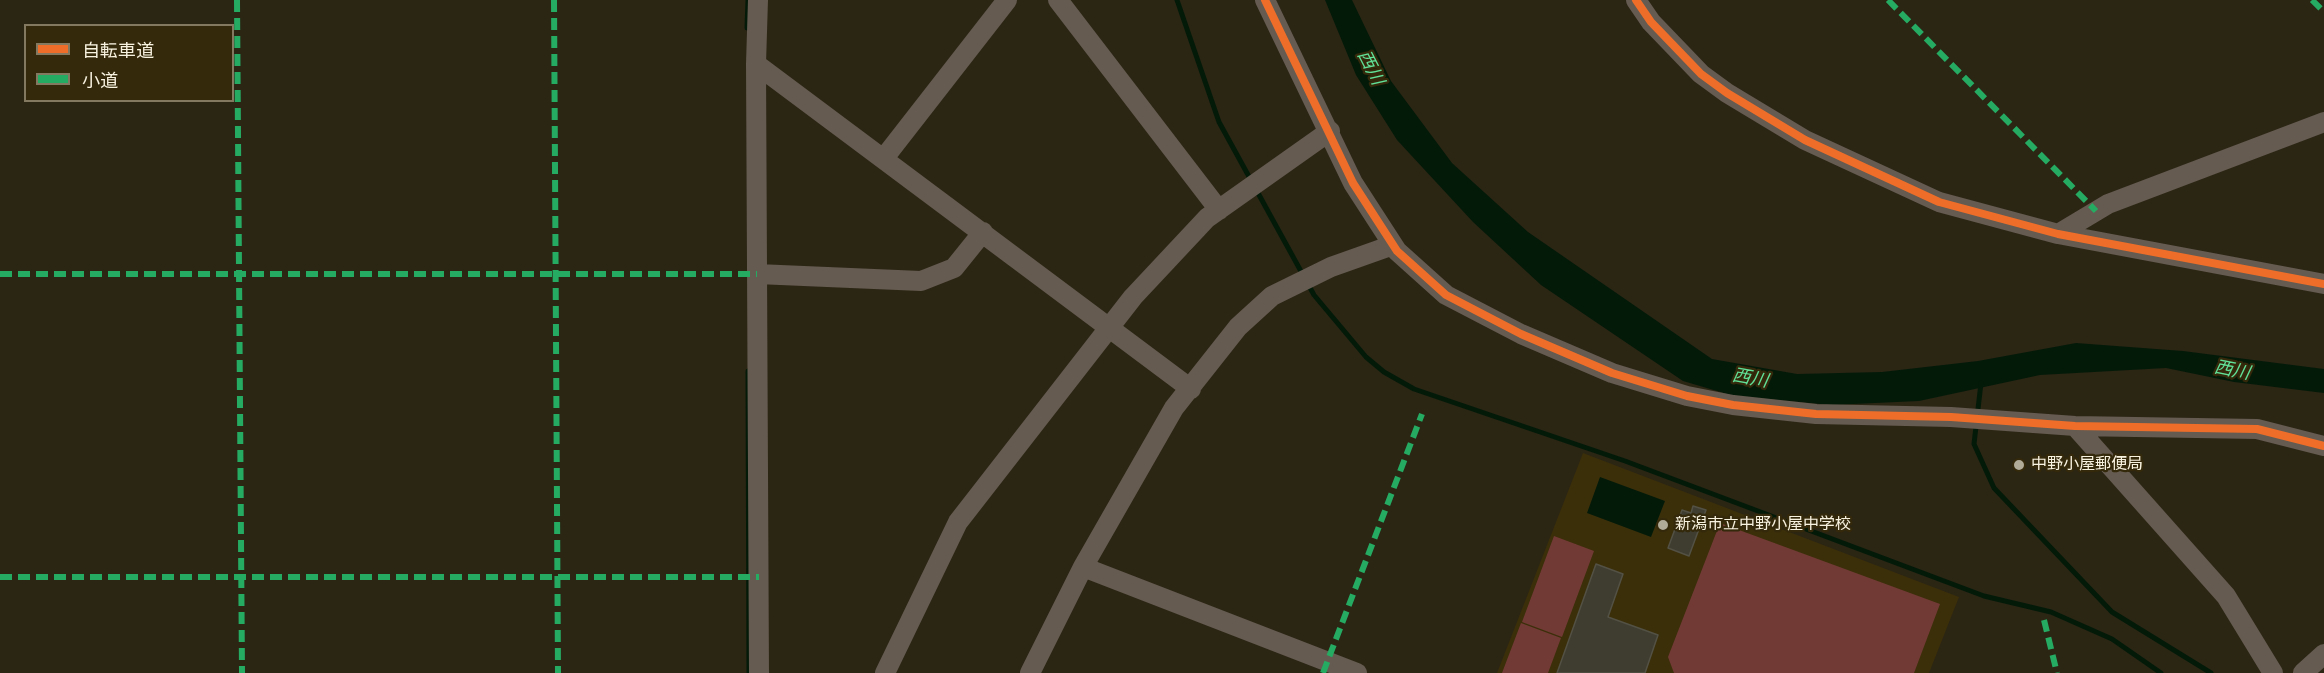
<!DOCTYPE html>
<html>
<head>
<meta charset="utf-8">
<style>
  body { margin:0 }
  #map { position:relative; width:2324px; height:673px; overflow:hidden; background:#2b2514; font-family:Signika,"Noto Sans JP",sans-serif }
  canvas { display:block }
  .legend { position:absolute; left:24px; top:24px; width:210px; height:78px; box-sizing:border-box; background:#34290b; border:2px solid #827960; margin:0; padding:8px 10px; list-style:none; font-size:18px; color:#f8f2e0 }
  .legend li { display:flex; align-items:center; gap:12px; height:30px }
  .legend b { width:30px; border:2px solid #827960 }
</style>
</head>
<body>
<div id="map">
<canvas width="2324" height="673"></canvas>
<ul class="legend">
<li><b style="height:8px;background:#ee6e29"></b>自転車道</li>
<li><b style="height:8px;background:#26ab63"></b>小道</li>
</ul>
</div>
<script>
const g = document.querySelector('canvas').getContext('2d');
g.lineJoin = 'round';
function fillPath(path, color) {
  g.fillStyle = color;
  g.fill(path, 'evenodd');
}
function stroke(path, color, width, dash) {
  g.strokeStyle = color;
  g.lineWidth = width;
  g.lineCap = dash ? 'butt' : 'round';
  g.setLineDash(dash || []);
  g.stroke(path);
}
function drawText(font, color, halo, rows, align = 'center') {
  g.font = font + ' Signika,"Noto Sans JP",sans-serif';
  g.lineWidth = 4.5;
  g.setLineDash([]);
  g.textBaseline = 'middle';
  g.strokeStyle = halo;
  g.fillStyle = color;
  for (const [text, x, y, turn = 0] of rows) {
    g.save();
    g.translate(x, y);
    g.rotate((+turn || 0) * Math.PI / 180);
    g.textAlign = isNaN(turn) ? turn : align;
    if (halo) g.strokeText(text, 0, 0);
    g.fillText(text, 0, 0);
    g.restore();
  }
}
const built = new Path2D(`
  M1583 453 1959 597 1929 673H1497Z`);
const green = new Path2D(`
  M1720 523 1940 604 1914 673H1674L1668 657Z
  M1554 536 1594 551 1562 637 1522 622Z
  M1521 623 1561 638 1548 673H1502Z`);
const water = new Path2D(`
  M1325 0H1352L1391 81 1452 163 1528 232 1712 359 1797 374 1882 372 1978 361 2076 343 2183 351 2324 369V393L2234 382 2166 368 2040 375 1919 401 1831 405 1734 396 1683 381 1541 285 1473 222 1397 140 1356 75Z
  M1600 477 1665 501 1651 537 1587 513Z`);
const stream = new Path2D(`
  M1177 0 1219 122 1314 295 1366 357 1384 372 1414 389 1625 461 1984 596 2051 612 2112 639 2161 673
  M747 28 748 0
  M748 371 749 673
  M1981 383 1974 444 1994 488 2112 612 2211 673`);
const building = new Path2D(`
  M1693 506 1706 510 1689 556 1668 548 1682 510 1691 513Z
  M1596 564 1623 574 1608 617 1658 635 1645 673H1557Z`);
const minor = new Path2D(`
  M758 0 756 64 759 673
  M1058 0 1219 210
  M1265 0 1353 183 1397 251 1446 295 1521 334 1612 373 1687 396 1733 405 1816 414 1951 417 2075 426 2257 429 2324 446
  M1636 0 1651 22 1701 74 1727 93 1805 140 1939 202 2058 234 2324 284
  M756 64 1191 389
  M884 158 1007 0
  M2058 234 2108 204 2324 122
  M757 274 921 281 954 268 983 232
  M2075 426 2226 596 2273 673
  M1083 567 1357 673
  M885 673 958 522 1133 297 1207 218 1330 131
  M1030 673 1083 567 1174 408 1238 327 1272 296 1331 267 1393 245
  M2303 673 2324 654`);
const quiet = new Path2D(`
  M237 0 242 673
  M554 0 558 673
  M1888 0 2096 211
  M2312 0 2324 12
  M0 274H757
  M0 577H759
  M2044 620 2057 673
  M1323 673 1422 414`);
const cycleway = new Path2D(`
  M1265 0 1353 183 1397 251 1446 295 1521 334 1612 373 1687 396 1733 405 1816 414 1951 417 2075 426 2257 429 2324 446
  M1636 0 1651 22 1701 74 1727 93 1805 140 1939 202 2058 234 2324 284`);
const markers = [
  [2019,465,6,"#b0aa99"],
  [1663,525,6,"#b0aa99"]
];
const poiNames = [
  ["中野小屋郵便局",2031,465],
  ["新潟市立中野小屋中学校",1675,525]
];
const waterNames = [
  ["西川",1370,68,63],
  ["西川",2232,371,11],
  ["西川",1750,379,10]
];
fillPath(built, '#3b2f0a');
fillPath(green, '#723a35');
fillPath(water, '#041a09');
stroke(stream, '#041a09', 5);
fillPath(building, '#3e3d30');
stroke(building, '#535144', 1.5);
stroke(minor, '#655b50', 20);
stroke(quiet, '#26ab63', 6, [12, 6]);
stroke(cycleway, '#ee6e29', 8);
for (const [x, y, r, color] of markers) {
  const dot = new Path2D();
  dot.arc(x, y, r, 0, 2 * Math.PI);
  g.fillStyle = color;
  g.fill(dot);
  stroke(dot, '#34290b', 2);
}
drawText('16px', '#f8f2e0', '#34290b', poiNames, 'left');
drawText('italic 18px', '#61e198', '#34290b', waterNames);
</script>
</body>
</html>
